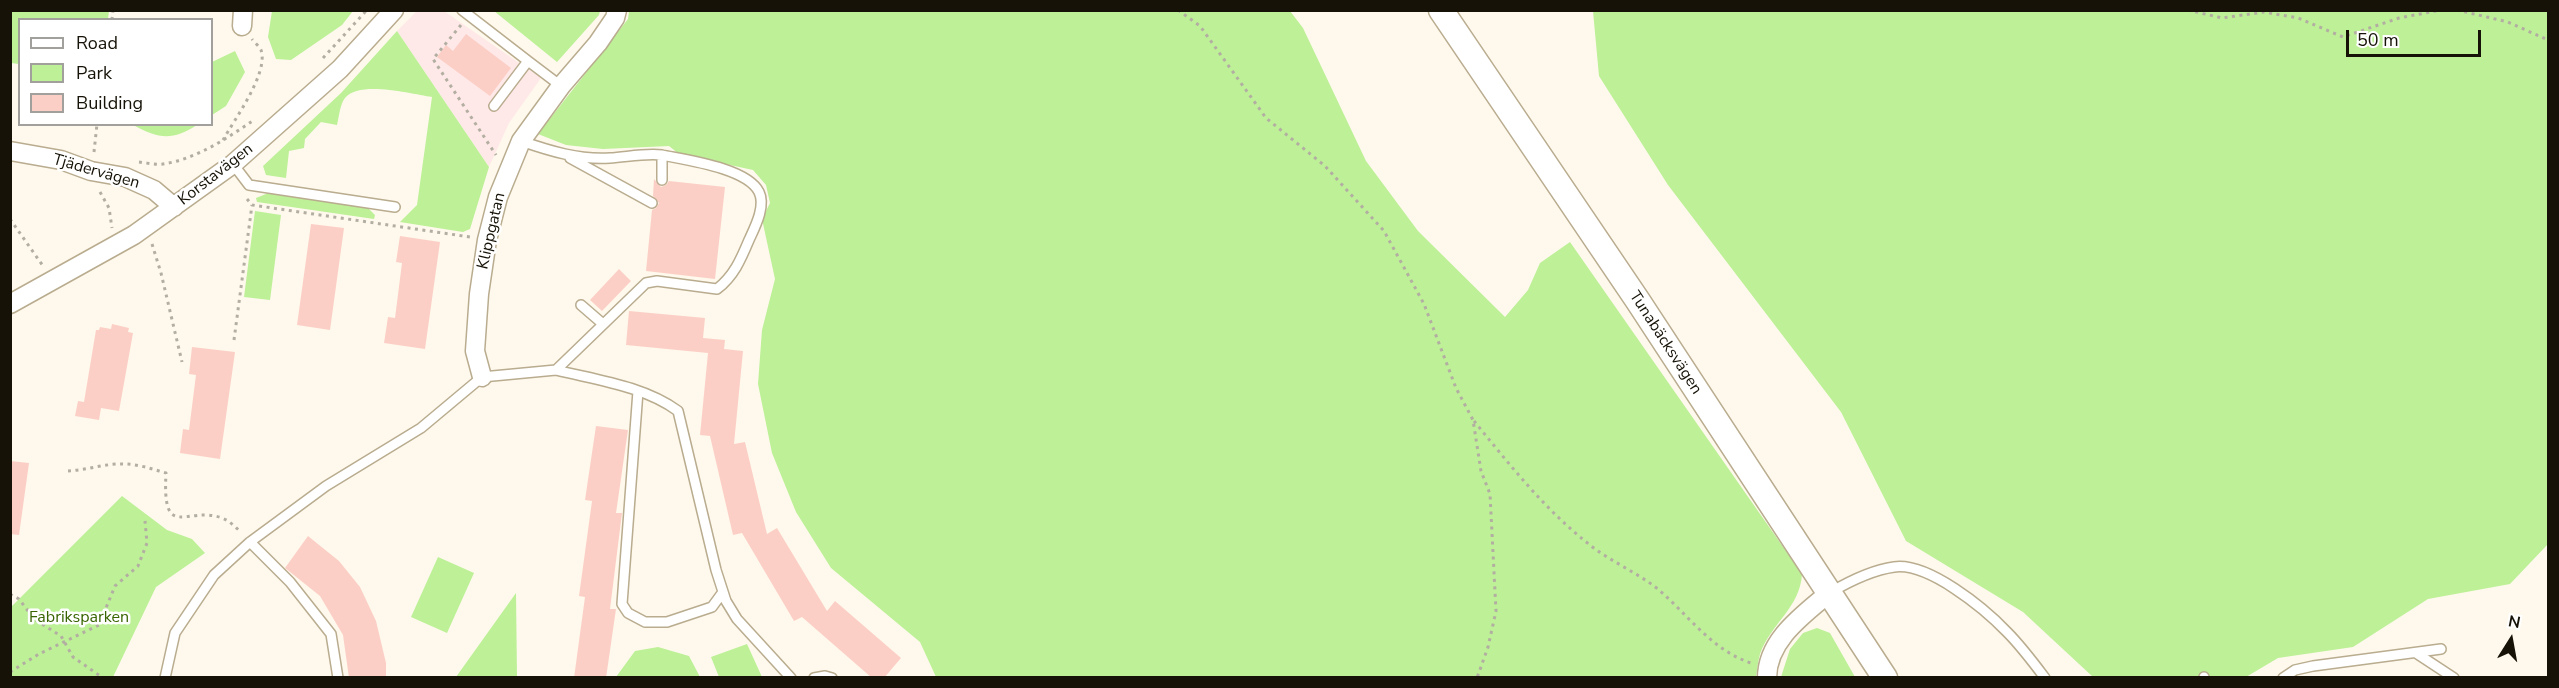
<!DOCTYPE html>
<html>
<head>
<meta charset="utf-8">
<style>
  body { margin:0 }
  #map { position:relative; width:2559px; height:688px; overflow:hidden; background:#fef9ec; font-family:"Nunito Sans",sans-serif }
  canvas { display:block }
  .frame { position:absolute; inset:0; border:12px solid #161207; pointer-events:none }
  .legend { position:absolute; left:18px; top:18px; width:195px; height:108px; box-sizing:border-box; background:#fff; border:2px solid #a2a09c; margin:0; padding:8px 10px; list-style:none; font-size:18px; color:#161207 }
  .legend li { display:flex; align-items:center; gap:12px; height:30px }
  .legend b { width:30px; border:2px solid #a2a09c }
  .north { position:absolute; left:2481px; top:610px; width:60px; height:60px; -webkit-text-stroke:4px #fff; paint-order:stroke; rotate:11deg; font-size:16px; font-weight:700; line-height:24px; text-align:center; color:#161207 }
  .north::after { content:''; display:block; margin:auto; width:21px; height:27px; background:#161207; clip-path:polygon(50% 0,100% 100%,50% 72%,0 100%) }
  .scale { position:absolute; left:2346px; top:30px; width:135px; height:27px; box-sizing:border-box; border:3px solid #161207; border-top:0; padding-left:8px; font-size:18px; line-height:21px; white-space:nowrap; color:#161207; -webkit-text-stroke:4px #fff; paint-order:stroke }
</style>
</head>
<body>
<div id="map">
<canvas width="2559" height="688"></canvas>
<div class="frame"></div>
<ul class="legend">
<li><b style="height:8px;background:#fff"></b>Road</li>
<li><b style="height:16px;background:#bdf097"></b>Park</li>
<li><b style="height:16px;background:#fccfc6"></b>Building</li>
</ul>
<div class="north">N</div>
<div class="scale">50 m</div>
</div>
<script>
const g = document.querySelector('canvas').getContext('2d');
g.lineJoin = 'round';
function fillPath(path, color) {
  g.fillStyle = color;
  g.fill(path, 'evenodd');
}
function stroke(path, color, width, dash) {
  g.strokeStyle = color;
  g.lineWidth = width;
  g.lineCap = dash ? 'butt' : 'round';
  g.setLineDash(dash || []);
  g.stroke(path);
}
function drawText(font, color, halo, rows, align = 'center') {
  g.font = font + ' "Nunito Sans",sans-serif';
  g.lineWidth = 5;
  g.setLineDash([]);
  g.textBaseline = 'middle';
  g.strokeStyle = halo;
  g.fillStyle = color;
  for (const [text, x, y, turn = 0] of rows) {
    g.save();
    g.translate(x, y);
    g.rotate((+turn || 0) * Math.PI / 180);
    g.textAlign = isNaN(turn) ? turn : align;
    if (halo) g.strokeText(text, 0, 0);
    g.fillText(text, 0, 0);
    g.restore();
  }
}
const commercial = new Path2D(`
  M417 11H444L541 78 509 123 489 167 397 31Z`);
const green = new Path2D(`
  M11 10H109V11L108 19 20 20 19 64 11 63Z
  M272 11V10L353 11 342 25 291 60 276 59 268 37Z
  M494 11H600L599 15 557 62Z
  M629 11H1290L1303 28 1366 161 1418 231 1505 317 1528 290 1540 263 1570 242 1802 574C1800 608 1771 623 1760 654 1758 661 1757 670 1756 677H936L920 642 831 568 796 512 772 453 758 384 762 330 775 279 762 219 770 203 766 185 753 170 679 154 669 146 603 149 566 145 538 134 628 19Z
  M1593 11H2548V544L2510 584 2428 599 2353 647 2278 658 2246 677H2093L2023 612 1906 541 1841 412 1668 185 1599 76Z
  M397 31 489 167 470 229 463 232 400 222 417 205 432 97C412 94 359 80 345 98 340 104 339 117 337 125L321 122 305 139 304 148 289 151 286 178 266 175 263 166 341 93Z
  M235 51 245 72 226 106 212 115V62Z
  M133 125 197 124V125C172 141 159 139 133 125Z
  M271 192 368 208 375 215 374 219 257 202 256 198Z
  M255 211 281 215 270 300 244 297Z
  M122 496 167 530 192 539 205 553 156 587 113 677H11V607Z
  M438 557 474 573 447 633 411 617Z
  M516 593 517 677H456Z
  M1817 628 1830 633 1855 677H1781L1790 649 1803 633Z
  M747 644 762 677H719L711 657Z
  M658 647 689 656 700 677H616L635 651Z`);
const building = new Path2D(`
  M466 34 511 68 490 96 437 57 446 45 453 51Z
  M654 179 661 187 666 185 669 181 725 187 715 279 646 271 652 210 656 208 659 203 653 196Z
  M311 224 344 228 330 330 297 325Z
  M400 236 440 242 425 349 384 343 388 317 395 318 402 263 396 262Z
  M619 269 631 281 602 311 590 300Z
  M629 311 705 318 703 338 725 340 724 349 743 351 734 444 745 442 767 534 777 528 827 611 835 601 901 658 884 678H872L802 617 794 621 742 533 733 535 710 436 700 435 708 353 626 345Z
  M112 324 129 328 128 332 133 333 119 411 101 408 99 420 75 416 78 401 84 402 96 330H99L100 327 111 329Z
  M192 347 235 352 220 459 180 453 183 429 189 430 196 375 189 374Z
  M596 426 628 430 616 513H622L610 609H616L606 678H574L585 597 579 596 592 501 585 500Z
  M10 461 29 463 19 535 10 534Z
  M308 536 339 561 360 587 376 621 386 663V678H349L343 635 320 596 285 568Z`);
const path = new Path2D(`
  M1178 10 1200 26 1266 118 1325 166 1384 231 1424 304 1456 388 1473 420 1481 471 1490 494 1496 611 1488 647 1477 678
  M2188 10 2222 18 2264 12 2298 18 2343 37 2399 18 2441 10
  M2457 10 2508 22 2548 40
  M112 20 113 10
  M461 25 433 59 496 155
  M323 58 367 10
  M223 140C234 120 269 73 261 50 259 46 254 42 252 39
  M94 152 97 124
  M139 162C147 163 156 165 163 164 197 159 227 138 254 120
  M100 192 109 208 112 228
  M247 199 252 205 470 237
  M10 219 43 266
  M152 244 161 273 182 362
  M234 340 252 205
  M1474 421C1510 465 1545 510 1590 545 1611 562 1637 572 1659 590 1688 615 1713 651 1751 663
  M68 471C87 470 107 463 124 464 138 464 152 469 166 473 162 543 187 505 222 518 230 521 235 527 241 532
  M10 594 19 599 34 619 61 636 73 657 103 678
  M10 672 39 654 99 625 115 586 138 566 147 543 145 521`);
const lane = new Path2D(`
  M462 10 528 61 494 106
  M528 61 561 86
  M570 158 652 203
  M233 164 249 185 395 207
  M662 180V155
  M581 305 603 324
  M556 370C596 380 644 386 678 411L716 570 726 601 737 619 791 678
  M638 391 622 604 628 613 645 622H667L712 607 723 592
  M250 542 290 582 331 634 338 678
  M1831 592C1850 581 1872 570 1894 567 1928 562 1984 608 2007 632 2021 646 2033 662 2045 678
  M2416 653 2454 678
  M165 678 175 633 214 575 250 542 326 486 421 428 482 377 556 370 646 283 657 281 717 289C734 276 741 259 749 240 755 227 766 206 759 192 747 168 686 160 662 155 645 153 627 157 610 158 579 160 550 151 521 141
  M814 678 825 676 832 678
  M2204 678V677
  M2283 678 2295 670 2313 666 2441 649`);
const street = new Path2D(`
  M242 26 243 10
  M10 151 61 160 91 171 125 177 154 190 174 207
  M10 304 134 235 233 164 340 69 394 10
  M482 377 475 351 479 294 487 240 498 197 521 141 561 86 598 43 615 18 617 10
  M1767 678C1767 640 1803 615 1829 593`);
const secondary = new Path2D(`
  M1441 10 1638 301 1885 678`);
const streetNames = [
  ["Tjädervägen",96,172,16],
  ["Korstavägen",216,175,-38],
  ["Klippgatan",492,231,-77],
  ["Tunabäcksvägen",1665,343,57]
];
const parkNames = [
  ["Fabriksparken",79,618]
];
fillPath(commercial, '#ffe9e8');
fillPath(green, '#bdf097');
fillPath(building, '#fccfc6');
stroke(lane, '#b9ac8f', 12);
stroke(street, '#b9ac8f', 21);
stroke(secondary, '#b9ac8f', 27);
stroke(path, '#b3aea2', 3, [3, 4.5]);
stroke(lane, '#fff', 9);
stroke(street, '#fff', 18);
stroke(secondary, '#fff', 24);
drawText('16px', '#161207', '#fff', streetNames);
drawText('16px', '#386401', '#fff', parkNames);
</script>
</body>
</html>
